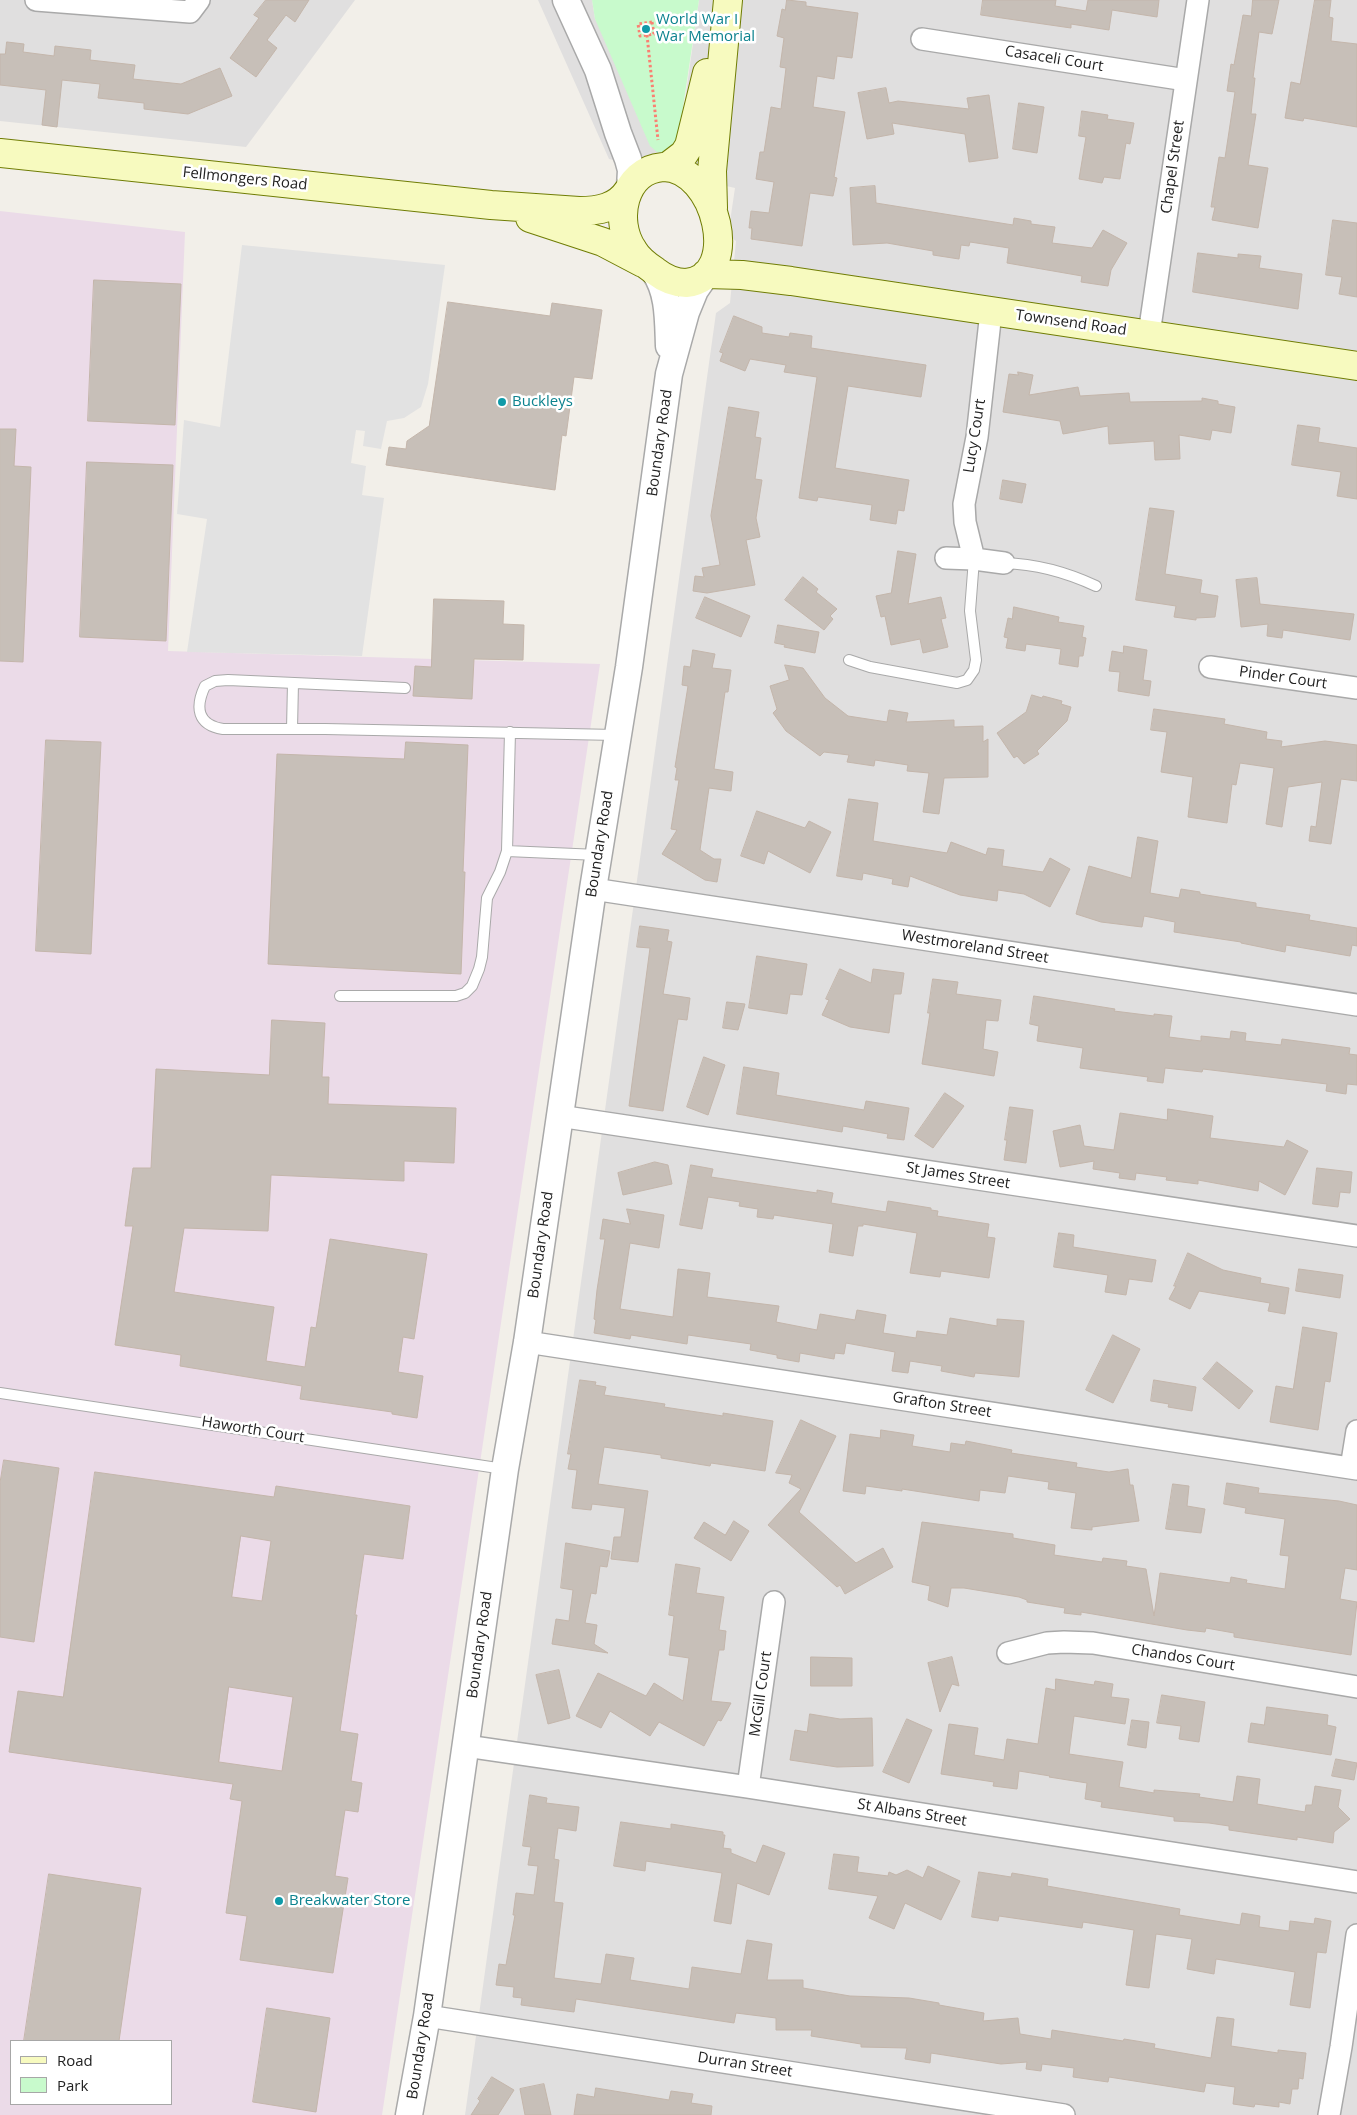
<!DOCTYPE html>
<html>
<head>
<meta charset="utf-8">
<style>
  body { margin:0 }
  #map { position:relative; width:1357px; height:2115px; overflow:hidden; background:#f2efe9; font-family:"Open Sans",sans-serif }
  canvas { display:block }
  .legend { position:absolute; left:10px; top:2040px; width:162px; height:65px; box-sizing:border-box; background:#fff; border:1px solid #a7a7a7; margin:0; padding:6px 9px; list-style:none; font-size:15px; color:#222 }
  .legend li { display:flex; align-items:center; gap:10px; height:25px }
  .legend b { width:25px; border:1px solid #a7a7a7 }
</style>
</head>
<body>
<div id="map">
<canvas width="1357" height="2115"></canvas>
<ul class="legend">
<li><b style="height:6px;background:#f7fabf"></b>Road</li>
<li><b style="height:14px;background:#c8facc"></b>Park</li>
</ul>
</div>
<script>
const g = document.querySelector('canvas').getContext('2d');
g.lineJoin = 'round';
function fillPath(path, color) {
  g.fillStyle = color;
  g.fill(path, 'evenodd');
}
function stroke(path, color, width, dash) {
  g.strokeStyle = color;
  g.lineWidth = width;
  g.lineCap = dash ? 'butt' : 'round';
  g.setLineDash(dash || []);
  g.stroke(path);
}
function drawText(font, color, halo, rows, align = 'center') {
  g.font = font + ' "Open Sans",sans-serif';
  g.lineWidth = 5;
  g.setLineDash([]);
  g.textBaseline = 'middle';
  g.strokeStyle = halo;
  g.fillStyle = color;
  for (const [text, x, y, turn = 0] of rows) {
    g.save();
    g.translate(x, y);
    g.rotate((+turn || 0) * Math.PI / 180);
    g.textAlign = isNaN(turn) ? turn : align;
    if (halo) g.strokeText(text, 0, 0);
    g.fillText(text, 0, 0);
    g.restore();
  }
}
const residential = new Path2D(`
  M0 0H355L246 147 0 121Z
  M538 0H592L595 19 673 146 679 134 683 115 699 0H1357V2115H465L716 313 730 303 736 241 728 235 735 188 609 159Z`);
const industrial = new Path2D(`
  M0 211 185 232 168 651 600 664 382 2115H0ZM11 2041H171V2104H11Z`);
const park = new Path2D(`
  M592 0H699L679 134 673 146 663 152H657L650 146 595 19Z`);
const parking = new Path2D(`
  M242 245 445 265 428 384 421 407 404 418 387 421 381 449 363 446 365 431 356 430 351 463 366 466 362 495 384 498 362 656 187 652 207 519 177 514 184 420 220 427Z`);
const building = new Path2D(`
  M266 0H309L295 22 286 15 267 40 277 48 256 77 230 58 259 18 254 15Z
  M787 0 806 2V6L858 13 852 58 837 56 834 79 817 76 813 107 845 112 834 177 837 178 833 196 810 193 802 246 751 239 752 228H749L751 211 769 213 774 182 756 179 760 152H764L771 107 781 109 786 68 780 67 784 38 777 36 782 9 785 10Z
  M983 0H1056L1055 6 1086 11 1088 0H1159L1157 17 1112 10 1109 30 1071 24V28L981 15Z
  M1253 0H1279L1272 34 1259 32 1253 78H1255L1251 114H1256L1248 165 1268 168 1258 228 1212 220 1215 207H1211L1219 157 1225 158 1235 92 1227 91 1231 64 1234 65 1243 15 1251 16Z
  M1315 0H1331L1329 17 1333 18 1331 41 1357 44V127L1304 118 1303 121 1285 118 1291 82 1300 84Z
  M7 42 24 44 23 52 54 56 55 46 91 50 90 60 135 65 133 79 181 84 220 68 232 96 188 114 144 109V103L98 98 100 84 62 80 57 127 42 125 46 90 0 85V54H5Z
  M886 88 889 103 898 101 969 109 967 98 989 95 998 158 969 162 965 134 892 123 894 134 867 139 858 93Z
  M1019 103 1044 107 1037 153 1013 149Z
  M1082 111 1108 115 1107 119 1134 123 1130 144 1126 143 1120 179 1104 177 1102 183 1079 179 1086 137 1079 136Z
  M875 186 876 203 1013 225 1014 218 1031 221V224L1055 227 1052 243 1092 248 1103 230 1127 243 1111 270 1108 286 1081 282 1082 276 1007 263 1009 248 970 242 969 246 961 245 959 259 933 255V251L887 243 853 245 850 188Z
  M1333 220 1357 223V297L1339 294 1342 277 1326 275Z
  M1198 253 1238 258V254L1261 256 1259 268 1302 274 1298 309 1193 292Z
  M94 280 181 284 175 425 88 421Z
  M448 302 550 316 552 303 602 310 592 379 574 377 566 436 562 435 555 490 386 465 389 447 406 449 407 441 429 426Z
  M734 316 762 327V333L789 337 790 333 812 336 811 348 926 365 921 397 848 386 835 468 909 480 904 511 898 510 896 524 870 520 872 505 818 497 817 501 799 498 817 377 784 372 786 365 750 359 745 371 720 361 723 353 720 352Z
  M1018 372 1033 375 1029 395 1078 387 1080 396 1129 393 1130 402 1202 401V398L1218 401V404L1235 407 1231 433 1212 430 1210 440 1179 435 1180 459 1155 460 1154 441 1109 444 1108 426 1063 434 1060 421 1003 412 1009 374 1018 375Z
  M729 407 759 412 755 437 761 438 755 479 762 480 756 518 760 537 746 540 755 585 707 593 693 591 695 576 704 577 702 568 720 565 711 516Z
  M1298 425 1320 428 1318 442 1357 448V499L1337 496 1341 472 1292 465Z
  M0 429H16L14 466 31 467 23 662 0 661Z
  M87 462 173 465 166 641 80 637Z
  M1003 480 1026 484 1022 503 1000 499Z
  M1150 508 1174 511 1165 574 1202 580 1200 593 1218 596 1215 617 1196 618V620L1174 617 1176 606 1136 600Z
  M898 551 916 554 908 604 941 597 946 618 941 619 948 647 923 653 920 639 891 645 885 616 881 617 876 596 891 593Z
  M803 577 818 589 816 592 837 609 830 616 833 619 824 630 785 600Z
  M1257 578 1260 604 1354 614 1350 640 1283 630 1282 638 1267 636 1268 624 1241 627 1236 580Z
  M705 597 750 616 741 637 696 618Z
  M434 599 504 601 503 624 524 625 523 660 474 659 472 699 413 696 415 666 431 667Z
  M1014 607 1059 617 1058 622 1084 626 1082 637 1086 638 1083 656H1079L1078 667 1059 664 1061 649 1026 644 1025 651 1006 648 1008 638 1004 637 1008 618 1012 619Z
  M778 625 819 632 815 653 784 647 785 645 775 643Z
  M1124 646 1147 650 1143 680 1151 681 1149 696 1118 691 1120 672 1109 671 1112 651 1123 653Z
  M693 650 715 654 712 668 731 670 728 692H725L714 769 733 772 731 791 709 788 700 850 714 859H721L717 882 705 880 662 854 677 830 671 829 679 780H675L677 768 675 767 688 686 682 685 684 666 690 667Z
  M785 665 803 668 825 698 848 716 887 722 889 710 908 713 906 722 954 720V727L983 726V742L988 739V777L944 778 939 814 923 812 929 773 907 771 908 765 875 760 874 766 847 762 849 755 824 752 820 756 786 731 773 713 777 709 770 686 789 680Z
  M1032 695 1042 698 1043 696 1062 701 1061 704 1071 707 1067 721 1037 751 1039 754 1024 764 1017 756 1014 758 997 733 1026 712Z
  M1154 709 1225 719 1224 724 1267 732 1266 739 1282 741 1281 747 1325 741 1357 745V781L1341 779 1331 844 1309 841 1311 826 1316 827 1322 782 1288 787 1282 827 1266 824 1274 768 1240 763 1236 785 1232 784 1227 823 1188 817 1193 777 1161 772 1167 732 1151 730Z
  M46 740 101 742 91 954 36 951Z
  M406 742 468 745 463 872H465L461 974 268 964 277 754 404 759Z
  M849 799 878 803 873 841 947 853 951 842 986 855 988 848 1004 850 1002 866 1043 872 1050 858 1070 869 1050 907 1024 894 998 890 997 901 960 895 910 876 908 887 892 884 893 879 863 873 862 880 837 876Z
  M757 811 805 828 809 821 831 832 810 873 768 851 764 864 741 856Z
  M1138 837 1158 841 1150 893 1179 898 1181 889 1200 892V894L1256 903V907L1310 915 1309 920 1357 928V946L1352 945 1350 956 1286 945 1285 952 1241 943V942L1174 932 1175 922 1144 916 1142 927 1101 922 1076 914 1089 866 1131 878Z
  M640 926 669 930 667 941 672 942 663 994 690 998 687 1020 678 1019 663 1111 629 1106 650 948 637 947Z
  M757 956 807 964 802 995 790 994 787 1014 749 1008Z
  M840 969 871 983 873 969 904 973 901 994H894L889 1033 850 1027 822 1015 829 1000 826 999Z
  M933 979 958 982 956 994 1001 1000 998 1021 986 1020 983 1049 998 1052 994 1076 922 1064 930 1013H928Z
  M1034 996 1115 1009 1114 1011 1154 1016V1014L1172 1016 1169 1037 1201 1041V1036L1230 1039 1231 1031 1246 1033 1245 1041 1281 1045 1282 1039 1350 1048 1349 1054 1357 1055V1085L1347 1084 1346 1094 1326 1091 1327 1084 1203 1069 1202 1072 1165 1068 1163 1083 1147 1081 1148 1077 1080 1068 1083 1048 1037 1041 1039 1026 1030 1024Z
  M727 1002 745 1004 738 1030 723 1028Z
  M272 1020 325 1023 322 1077H329L328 1104 456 1108 454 1163 404 1161V1181L271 1175 268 1231 184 1228 174 1292 274 1307 266 1361 305 1367 311 1327 316 1328 330 1239 427 1254 414 1339 403 1337 398 1372 423 1376 417 1418 392 1414V1412L300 1399 302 1386 180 1366 181 1355 115 1345 133 1226H125L133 1168H151L156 1069 269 1075Z
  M704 1057 725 1065 708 1115 687 1107Z
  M744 1067 779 1073 776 1095 864 1110 866 1101 909 1108 904 1140 887 1138 888 1134 843 1126 842 1132 737 1114Z
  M945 1093 964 1106 933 1148 915 1136Z
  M1010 1107 1033 1110 1026 1163 1004 1160 1007 1140H1005Z
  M1168 1109 1213 1116 1210 1138 1284 1147 1287 1140 1308 1151 1285 1195 1259 1181 1258 1191 1198 1180V1184L1166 1180 1167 1177 1136 1173 1135 1180 1119 1178 1120 1173 1093 1169 1094 1161 1060 1167 1053 1131 1080 1125 1084 1146 1114 1150 1120 1113 1167 1120Z
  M655 1162 668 1165 672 1184 623 1195 618 1173Z
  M691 1165 713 1169 711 1177 817 1193V1190L833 1193 831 1203 886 1212 888 1201 931 1208V1210L938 1211 937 1216 989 1224 987 1237 995 1238 989 1278 941 1271 940 1277 910 1273 917 1233 863 1224V1226H858L853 1256 829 1252 833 1224 774 1215 773 1219 757 1217 758 1209 739 1206 740 1202 708 1197 702 1229 680 1225Z
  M1317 1168 1352 1172 1350 1193 1340 1192 1338 1207 1313 1204Z
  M627 1209 664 1215 659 1248 630 1243 620 1309 673 1317 678 1269 710 1273 707 1297 779 1306 776 1322 817 1330 820 1314 855 1320 857 1310 886 1315 883 1333 916 1338 917 1331 947 1335 950 1318 997 1326V1319L1024 1321 1019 1377 975 1373 974 1377 941 1371 942 1366 910 1361 908 1373 892 1371 895 1352 846 1343 844 1354 835 1353 834 1359 800 1353 799 1362 777 1358V1355L750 1350 751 1344 688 1335 687 1344 631 1335 630 1339 594 1333 596 1320 594 1319 597 1290 605 1239H600L603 1219 630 1224Z
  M1059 1233 1074 1235 1073 1247 1156 1260 1152 1282 1129 1279 1126 1295 1105 1292 1108 1275 1054 1267Z
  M1188 1253 1223 1270 1261 1278 1260 1283 1289 1288 1285 1314 1268 1311 1270 1303 1199 1291 1190 1309 1169 1299 1176 1286H1174Z
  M1299 1269 1343 1275 1340 1298 1296 1291Z
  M1303 1327 1337 1333 1330 1382 1325 1381 1318 1430 1270 1422 1276 1386 1293 1389Z
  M1113 1335 1140 1349 1113 1403 1086 1390Z
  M1217 1362 1253 1391 1239 1409 1203 1379Z
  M580 1380 596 1382 595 1385 606 1387 604 1395 665 1404 664 1407 723 1416V1413L773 1421 765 1471 711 1463 710 1466 661 1458V1455L604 1447 598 1484 648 1491 638 1562 611 1559 614 1537H621L625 1508 592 1504 591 1510 572 1508 577 1470 568 1469 571 1454H568Z
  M1154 1380 1196 1387 1192 1411 1168 1407 1169 1404 1151 1401Z
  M801 1420 836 1436 799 1512 856 1563 883 1548 893 1567 845 1594 840 1585 837 1587 768 1525 801 1489 789 1483 792 1475 776 1473Z
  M881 1430 914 1435 912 1446 950 1452 951 1443 965 1445 966 1441 1012 1450 1011 1453 1077 1463 1076 1467 1109 1472 1128 1469 1130 1485H1133L1139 1521 1092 1527V1530L1071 1528 1076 1493 1048 1489 1049 1482 1008 1476 1005 1493 980 1490 979 1501 902 1489V1491L866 1486 865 1494 843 1491 850 1434 880 1438Z
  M4 1460 59 1468 34 1642 0 1637V1483Z
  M95 1472 274 1497 276 1486 410 1506 403 1559 364 1554 355 1615H357L340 1731 358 1734 351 1781 362 1783 358 1812 345 1810 335 1876 348 1878 333 1973 240 1960 247 1916 226 1913 242 1801 230 1799 233 1784 9 1752 18 1691 63 1697ZM241 1536 271 1541 262 1601 232 1597ZM229 1687 293 1697 282 1771 219 1762Z
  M1227 1483 1259 1488 1258 1493 1339 1501 1357 1505V1570L1345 1568 1340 1599 1357 1602 1351 1655 1234 1637V1633L1206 1628 1205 1632 1187 1630 1081 1612V1615L1064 1613 1065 1608 1027 1602V1600L1019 1597 964 1588H951L948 1607 928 1600 930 1586 912 1582 922 1522 1013 1534V1538L1055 1545 1054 1555 1102 1562 1103 1558 1127 1561 1126 1566 1146 1569 1154 1616 1160 1573 1230 1583 1231 1577 1247 1580 1246 1583 1285 1589 1289 1556 1280 1555 1285 1519 1245 1513 1246 1508 1224 1504Z
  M1173 1484 1189 1486 1187 1506 1205 1509 1201 1533 1166 1529Z
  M734 1521 749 1531 731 1561 694 1538 704 1522 725 1535Z
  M566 1543 610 1551 607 1567 600 1566 596 1594 591 1593 585 1623 597 1625 594 1644 608 1653 552 1644 556 1619 569 1621 573 1590 561 1588Z
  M676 1564 700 1568 696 1593 724 1597 719 1630 726 1631 724 1650H719L711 1701 731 1703 721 1721 718 1720 704 1746 659 1722 650 1736 610 1711 601 1728 576 1716 598 1673 646 1696 654 1683 683 1701 689 1658 669 1655 674 1616 669 1615Z
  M811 1657 852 1658V1686H811Z
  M952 1657 959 1686 952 1684 940 1712 928 1663Z
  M559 1670 570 1718 548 1724 536 1675Z
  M1056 1679 1094 1685 1095 1681 1113 1684 1111 1697 1129 1699 1125 1724 1074 1716 1069 1754 1123 1762 1119 1787 1154 1793V1790L1200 1794 1199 1797 1233 1802 1237 1776 1260 1779 1257 1804 1305 1812 1306 1805H1312L1315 1786 1341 1790 1338 1807 1350 1819 1334 1832 1333 1843 1297 1837V1840L1229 1830V1826L1209 1823 1174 1821V1817L1101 1807 1102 1802 1085 1799 1087 1783 1049 1777 1050 1776 1019 1771 1017 1789 993 1786 994 1782 941 1774 949 1724 978 1728 974 1755 1004 1760 1007 1739 1038 1744 1046 1688 1055 1690Z
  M1162 1695 1205 1702 1199 1742 1179 1739 1181 1726 1157 1723Z
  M1267 1707 1328 1715 1327 1725 1336 1727 1331 1755 1248 1742 1251 1723 1264 1725Z
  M810 1714 840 1719 872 1718 873 1766 837 1767 790 1760 795 1730 807 1732Z
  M907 1719 932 1730 909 1783 883 1772Z
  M1132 1720 1149 1722 1146 1748 1128 1745Z
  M1336 1759 1357 1763 1354 1780 1332 1776Z
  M530 1795 547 1798 546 1803 579 1807 576 1831 558 1828 554 1859 559 1860 554 1902 563 1903 554 1978 601 1984 606 1954 634 1958 630 1980 689 1989 692 1967 741 1974 747 1940 772 1944 767 1980H803V1988L850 1996 909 1998 939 2003V2005L984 2013 983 2021 1018 2018 1020 2034 1051 2039 1052 2030 1123 2041 1124 2039 1155 2044 1154 2048 1211 2058 1217 2017 1234 2019 1231 2046 1278 2053V2050L1306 2053 1303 2079 1299 2078 1298 2089H1292L1290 2104 1279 2102V2107L1255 2104 1254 2107 1233 2104 1235 2087 1206 2083 1204 2092 1109 2077 1108 2082 1073 2077 1074 2068 1042 2064 1041 2071 1026 2069 1027 2062 1001 2064 931 2053 930 2063 905 2059 907 2048 861 2047V2044L811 2036 812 2030H776V2018L736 2013 734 2023 576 1999 574 2012 521 2005 522 1998 513 1997 514 1987 496 1985 499 1964 506 1965 515 1915H513L516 1893 534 1895 538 1866 528 1865 531 1847 523 1846Z
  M621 1822 671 1829V1824L723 1832V1835H725L723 1848 731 1849V1853L756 1863 763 1845 785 1853 769 1895 737 1883 731 1924 714 1921 722 1873 646 1861 645 1871 614 1866Z
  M834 1854 859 1857 857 1872 888 1876 889 1872 896 1875 907 1870 923 1878 928 1866 960 1881 941 1920 905 1903 894 1929 869 1918 878 1896 829 1889Z
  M979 1872 1011 1877 1012 1873 1048 1879 1047 1886 1180 1909 1179 1915 1240 1925 1242 1913 1260 1916 1259 1927 1289 1931 1290 1921 1314 1924 1315 1918 1331 1921 1326 1953 1317 1952 1310 2008 1290 2005 1295 1972 1216 1959 1214 1974 1187 1969 1192 1939 1156 1934 1149 1988 1126 1985 1134 1930 1083 1922 1082 1928 999 1916 998 1921 972 1917Z
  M49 1874 141 1888 119 2041H24Z
  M267 2008 330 2018 316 2112 253 2102Z
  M492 2077 514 2090 498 2115H471L480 2101 478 2099Z
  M544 2084 551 2115H525L520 2089Z
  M596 2088 669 2100 671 2091 693 2094 691 2103 712 2106 711 2115H574L577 2094 594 2097Z`);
const path = new Path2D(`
  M652 22 654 34 640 36 638 24Z
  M647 35 658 140`);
const service = new Path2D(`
  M1004 563C1038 564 1066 572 1096 586
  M849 660 870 667 957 683 967 680 974 670 976 660 970 611 974 559
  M405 688 228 680 215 681 205 686C195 707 197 725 223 729H325L616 735
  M292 729 293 683
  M507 851 598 855
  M340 996H456L465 993 472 986 479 969 482 957 487 898 500 872 507 851 510 732
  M0 1393 504 1469`);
const minor = new Path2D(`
  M36 0 190 12 199 0
  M922 39 1186 80
  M1149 334 1198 0
  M946 558 974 559 1004 563
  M974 559 965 522 964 504 977 437 991 312
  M1210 667 1357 688
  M593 889 1357 1005
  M559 1116 1357 1236
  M527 1342 1357 1469
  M1351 1468 1357 1431
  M1008 1653 1047 1643 1064 1642 1093 1643 1357 1687
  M466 1746 748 1787 1357 1882
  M748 1787 774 1602
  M427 2016 1064 2115
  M1329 2115 1341 2047 1357 1935`);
const tertiary = new Path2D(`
  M566 0 598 70 618 133 628 159 631 170 630 188
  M654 271C669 292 668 320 669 346
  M409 2115 427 2016 505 1469 527 1342 593 889 629 667 669 374 686 312 695 290 704 277`);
const secondary = new Path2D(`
  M0 153 491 205 579 211C598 211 617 208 628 191
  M663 167C717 167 743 278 686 283 675 283 664 278 655 271 646 265 638 259 633 250 613 221 623 170 663 167Z
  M667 167 684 154 689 146 707 73
  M713 208 712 171 728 0
  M530 218 603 242 643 263
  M706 274 742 275 791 281 1357 366`);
const markers = [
  [646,29,5,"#0f9aa8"],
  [502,402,5,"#0f9aa8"],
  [279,1901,5,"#0f9aa8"]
];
const cultureNames = [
  ["World War I",656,20],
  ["War Memorial",656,37],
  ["Buckleys",512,402],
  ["Breakwater Store",289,1901]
];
const streetNames = [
  ["Casaceli Court",1054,59,9],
  ["Chapel Street",1173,167,-82],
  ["Fellmongers Road",245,179,6],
  ["Townsend Road",1071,323,8],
  ["Lucy Court",975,436,-81],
  ["Boundary Road",660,443,-82],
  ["Pinder Court",1283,678,8],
  ["Boundary Road",600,844,-81],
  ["Westmoreland Street",975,947,9],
  ["St James Street",958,1176,9],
  ["Boundary Road",541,1245,-82],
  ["Grafton Street",942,1405,9],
  ["Haworth Court",253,1430,9],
  ["Boundary Road",480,1645,-82],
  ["Chandos Court",1183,1658,9],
  ["McGill Court",761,1694,-82],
  ["St Albans Street",912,1813,9],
  ["Boundary Road",421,2046,-81],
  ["Durran Street",745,2065,9]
];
fillPath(residential, '#e0dfdf');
fillPath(industrial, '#ebdbe8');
fillPath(park, '#c8facc');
fillPath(parking, '#e2e2e2');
fillPath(building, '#c7bfb8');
stroke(building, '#c4b6ab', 1);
stroke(service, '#a9a9a9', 12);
stroke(minor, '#a9a9a9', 24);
stroke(tertiary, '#a9a9a9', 29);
stroke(secondary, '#707d05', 30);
stroke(path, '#fa8072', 3, [2.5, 2.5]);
stroke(service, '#fff', 10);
stroke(minor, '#fff', 21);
stroke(tertiary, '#fff', 26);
stroke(secondary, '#f7fabf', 28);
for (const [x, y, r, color] of markers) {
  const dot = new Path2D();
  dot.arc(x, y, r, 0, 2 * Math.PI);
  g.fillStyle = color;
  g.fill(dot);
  stroke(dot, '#fff', 2);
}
drawText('15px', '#0d838f', '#fff', cultureNames, 'left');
drawText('15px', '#222', '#fff', streetNames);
</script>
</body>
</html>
